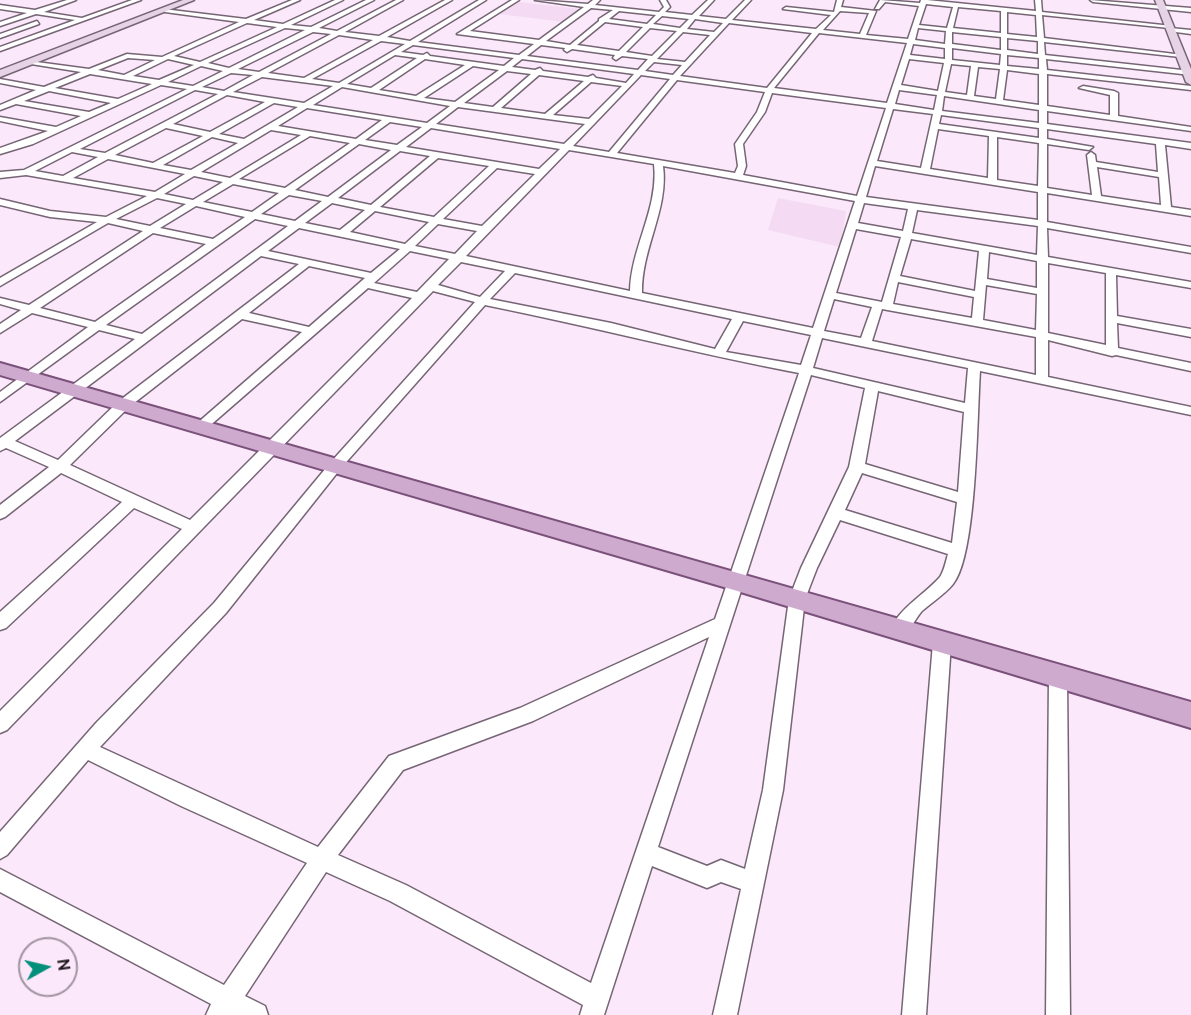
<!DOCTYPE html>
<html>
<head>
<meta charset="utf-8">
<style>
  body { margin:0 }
  #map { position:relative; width:1191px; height:1015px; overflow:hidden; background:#fbe8fa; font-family:Ubuntu,sans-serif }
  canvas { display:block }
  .north { position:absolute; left:18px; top:937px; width:60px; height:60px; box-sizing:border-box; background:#fbe8fa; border:2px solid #a194a1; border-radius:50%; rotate:82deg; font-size:16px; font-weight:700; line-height:24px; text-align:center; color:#1b151b }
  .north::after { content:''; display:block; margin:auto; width:21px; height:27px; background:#02907a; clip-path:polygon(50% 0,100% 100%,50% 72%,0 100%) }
</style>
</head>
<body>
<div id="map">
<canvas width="1191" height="1015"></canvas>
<div class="north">N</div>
</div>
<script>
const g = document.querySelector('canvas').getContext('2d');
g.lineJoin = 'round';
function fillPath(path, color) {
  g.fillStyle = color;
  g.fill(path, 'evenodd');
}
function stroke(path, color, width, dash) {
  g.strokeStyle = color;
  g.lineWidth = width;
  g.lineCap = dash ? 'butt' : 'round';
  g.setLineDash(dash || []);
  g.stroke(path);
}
const built = new Path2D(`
  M519 2 553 6 580 9 564 22 499 14Z
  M778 198 846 211 840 247 768 230Z`);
const street = new Path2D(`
  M67 0H76L44 12 82 18 132 0H141L0 51V47L75 20 36 14 0 26V22L27 13 0 9V5L35 10Z
  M292 0H300L254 20 283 24 335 0H343L291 25 311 27 366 0H374L319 28 337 31 396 0H403L345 32 379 36 445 0H452L387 37 410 41 479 0H486L418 42 519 55 534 44 457 34 512 0H519L470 31 539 40 584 7 535 0 588 4 593 0H600L595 5 659 12 664 7 660 0H666L670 7 665 12 692 15 708 0H714L699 16 726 19 745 0H751L732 20 816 29 831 15 783 9 786 7 834 12 837 0H843L841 7 876 11 866 35 908 39 919 6 885 2 879 9H875L880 0 920 3 921 0H927L1036 11 1035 0H1041L1042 12 1172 26 1169 28 1042 15 1044 38 1183 55 1180 57 1044 42 1045 55 1191 71V75L1046 59 1047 70 1191 86V90L1047 74V106L1110 115V95L1079 88 1083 86 1114 91 1118 93V116L1191 127V131L1047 111V124L1191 143V149L1165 145 1171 207 1191 210V216L1047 193V222L1191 247V253L1047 228 1048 257 1191 282V288L1116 275 1117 316 1191 329V337L1117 323 1118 348 1191 363V371L1116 355 1112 356 1048 340V377L1191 407V415L980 371C977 414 977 555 953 584 945 594 932 602 922 611 913 621 908 639 893 634L890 629C902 606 924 595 940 577 944 571 946 561 948 554L840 520 817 568 805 599 783 790 737 1015H713L741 889 721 882 707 888 652 866 604 1015H580L583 1005 390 901 326 872 245 996 265 1006 268 1015H206L211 1004 0 892V869L224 985 307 863 181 806 88 760 7 855 0 859V832L96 723 214 603 331 462 475 302 433 291 7 730 0 733V711L182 529 134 508 6 628 0 630V612L122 502 61 473 5 517 0 519V505L49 467 6 448 0 451V438L135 339 99 330 0 402V392L88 327 32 313 0 333V324L21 310 0 304V298L29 305 143 231 108 223 0 286V278L97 222 50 217 0 205V199L50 211 106 217 147 196 26 175 0 178V172L24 170 187 89 161 85 33 144 0 154V148L48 131 0 121V117L56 127 81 116 16 104 0 110V105L36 90 0 83V79L44 87 81 72 31 64 29 61 89 69 127 54 162 57 239 22 165 12 163 9 246 19ZM926 4 953 7 947 28 919 25ZM958 7 1001 11V33L953 28ZM591 8 613 10 599 19V21L570 45 546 41ZM619 11 656 15 647 24 609 19ZM840 11 869 13 860 34 823 30ZM1007 12 1036 15 1037 37 1007 34ZM662 16 689 19 680 28 653 24ZM695 19 723 23 714 32 687 29ZM605 22 643 27 619 51 577 45ZM247 23 277 27 200 62 174 56ZM729 23 812 33 767 88 680 76ZM285 28 305 30 229 68 208 63ZM650 28 677 31 652 56 626 52ZM918 28 946 31 945 44 915 40ZM313 32 331 34 259 72 238 69ZM683 32 710 35 685 62 657 59ZM952 32 1001 37V50L952 44ZM819 33 907 43 887 103 774 88ZM339 35 373 40 304 78 268 73ZM1007 38 1038 41V54L1007 50ZM381 41 405 44 339 83 312 79ZM913 44 945 48V59L910 55ZM413 45 514 58 504 66 430 56 427 53 423 55 401 52ZM541 45 565 48 564 50 567 52 572 49 615 55 613 58 616 60 622 56 648 59 638 70 527 56ZM952 48 1001 54 1000 65 952 60ZM395 55 417 58 371 88 347 84ZM1007 55 1039 58V69L1007 66ZM128 58 155 60 124 75 98 70ZM168 59 194 65 159 80 133 76ZM425 59 465 65 416 96 379 90ZM522 59 634 74 626 83 596 78 593 75 588 77 543 71 540 68 535 70 512 67ZM909 59 944 63 938 91 901 85ZM654 62 682 65 673 75 645 71ZM951 64 971 66 967 95 945 92ZM201 66 223 71 193 86 168 82ZM473 66 499 70 455 102 424 98ZM978 67 1000 69 996 99 974 96ZM1007 70 1039 74V105L1003 100ZM507 71 531 74 493 107 464 103ZM231 73 253 75 224 91 202 87ZM90 74 152 84 118 99 55 88ZM539 75 584 81 545 114 501 108ZM641 75 670 79 609 152 573 146ZM262 77 333 86 304 103 233 92ZM677 80 765 92 757 112 735 144 738 166 735 173 617 153ZM591 82 622 86 589 119 553 115ZM342 87 450 106 427 123 313 105ZM195 90 218 94 105 153 80 149ZM899 90 937 95 934 110 895 104ZM49 91 111 103 89 112 24 101ZM772 93 886 108 857 196 743 175 746 166 743 144 765 112ZM227 95 265 102 210 132 173 124ZM944 96 1039 110V123L942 111ZM274 103 298 107 244 139 219 134ZM458 107 585 124 564 144 436 124ZM307 108 382 120 356 139 278 126ZM893 109 933 114 921 168 877 161ZM941 115 1039 128V138L939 124ZM390 122 422 127 397 145 365 140ZM166 128 203 136 153 163 115 155ZM431 128 560 149 539 169 406 147ZM938 129 989 136 988 178 930 169ZM1047 129 1156 144 1158 172 1096 162 1095 155 1091 152 1087 155 1092 195 1047 188V144L1089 150 1093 147 1047 139ZM271 130 301 135 230 178 201 172ZM310 136 350 143 285 188 239 179ZM212 137 238 143 191 170 163 165ZM997 137 1039 143 1038 186 997 180ZM359 144 391 150 328 197 295 190ZM569 150 654 164C659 208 631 247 630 291L466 256ZM400 151 430 156 371 205 338 198ZM72 152 98 157 63 176 35 171ZM438 158 489 166 434 217 380 207ZM108 159 185 174 155 192 73 178ZM663 166 855 201 813 328 642 293C641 249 669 209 663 166ZM875 166 1038 192V220L866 197ZM1097 167 1159 177 1161 205 1101 196ZM497 168 535 174 482 226 443 219ZM194 176 223 182 193 200 164 194ZM233 184 279 193 252 212 203 202ZM289 195 322 201 295 221 261 214ZM157 198 186 204 150 226 116 219ZM332 203 365 210 340 230 305 223ZM864 203 908 209 903 231 858 223ZM196 206 245 217 213 239 160 228ZM917 210 1038 226 1037 255 912 233ZM375 211 429 222 405 244 350 232ZM255 219 288 226 142 334 106 325ZM438 224 477 231 455 254 415 246ZM299 228 400 249 371 273 268 251ZM856 229 901 237 882 302 836 293ZM153 233 206 244 95 322 40 308ZM911 239 979 251 975 291 900 276ZM410 251 449 259 417 292 374 283ZM989 252 1037 261V288L987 279ZM261 256 299 264 119 401 58 460 15 441ZM461 262 505 271 480 297 438 285ZM1048 263 1106 273V345L1048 333ZM309 266 365 278 309 327 249 313ZM515 273 732 319 715 349 611 323 490 299ZM898 282 974 297 972 318 893 304ZM986 285 1037 294 1036 330 983 320ZM368 288 412 298 190 520 70 465 129 407 242 319 302 332 194 426 196 429H206ZM834 299 872 307 861 338 824 331ZM485 305C590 326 694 353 799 373L715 619 520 708 389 756 318 847 100 747 226 613 341 468ZM882 309 1036 337V375L872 341ZM743 321 811 335 801 365 726 352ZM822 338 968 368 965 403 813 368ZM811 375 865 388 849 467 801 568 789 599 763 790 745 869 721 860 707 866 658 847ZM878 391 964 412 958 492 865 464ZM862 473 957 502 952 543 845 510ZM709 637 591 983 406 885 338 855 403 770 533 721Z
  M1090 0 1191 8V12L1093 2Z
  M37 21 39 24 0 38V34Z
  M1170 28 1191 30V34L1168 31Z
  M942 636 948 638 951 643 926 1015H902L933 643 936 638Z
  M1058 668 1064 670 1067 676 1070 1015H1046L1049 676 1052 670Z`);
const secondary = new Path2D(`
  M183 0H194L0 77V70Z
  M1155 0H1163L1191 69V85L1186 82Z`);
const primary = new Path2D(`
  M0 363 1191 702V728L734 590 0 375Z`);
fillPath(built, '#f4dbf3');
stroke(street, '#766675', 3);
stroke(secondary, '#766675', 3);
stroke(primary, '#7a517a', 4);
fillPath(street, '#fff');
fillPath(secondary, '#e6d4e6');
fillPath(primary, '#ceaace');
</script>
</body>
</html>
